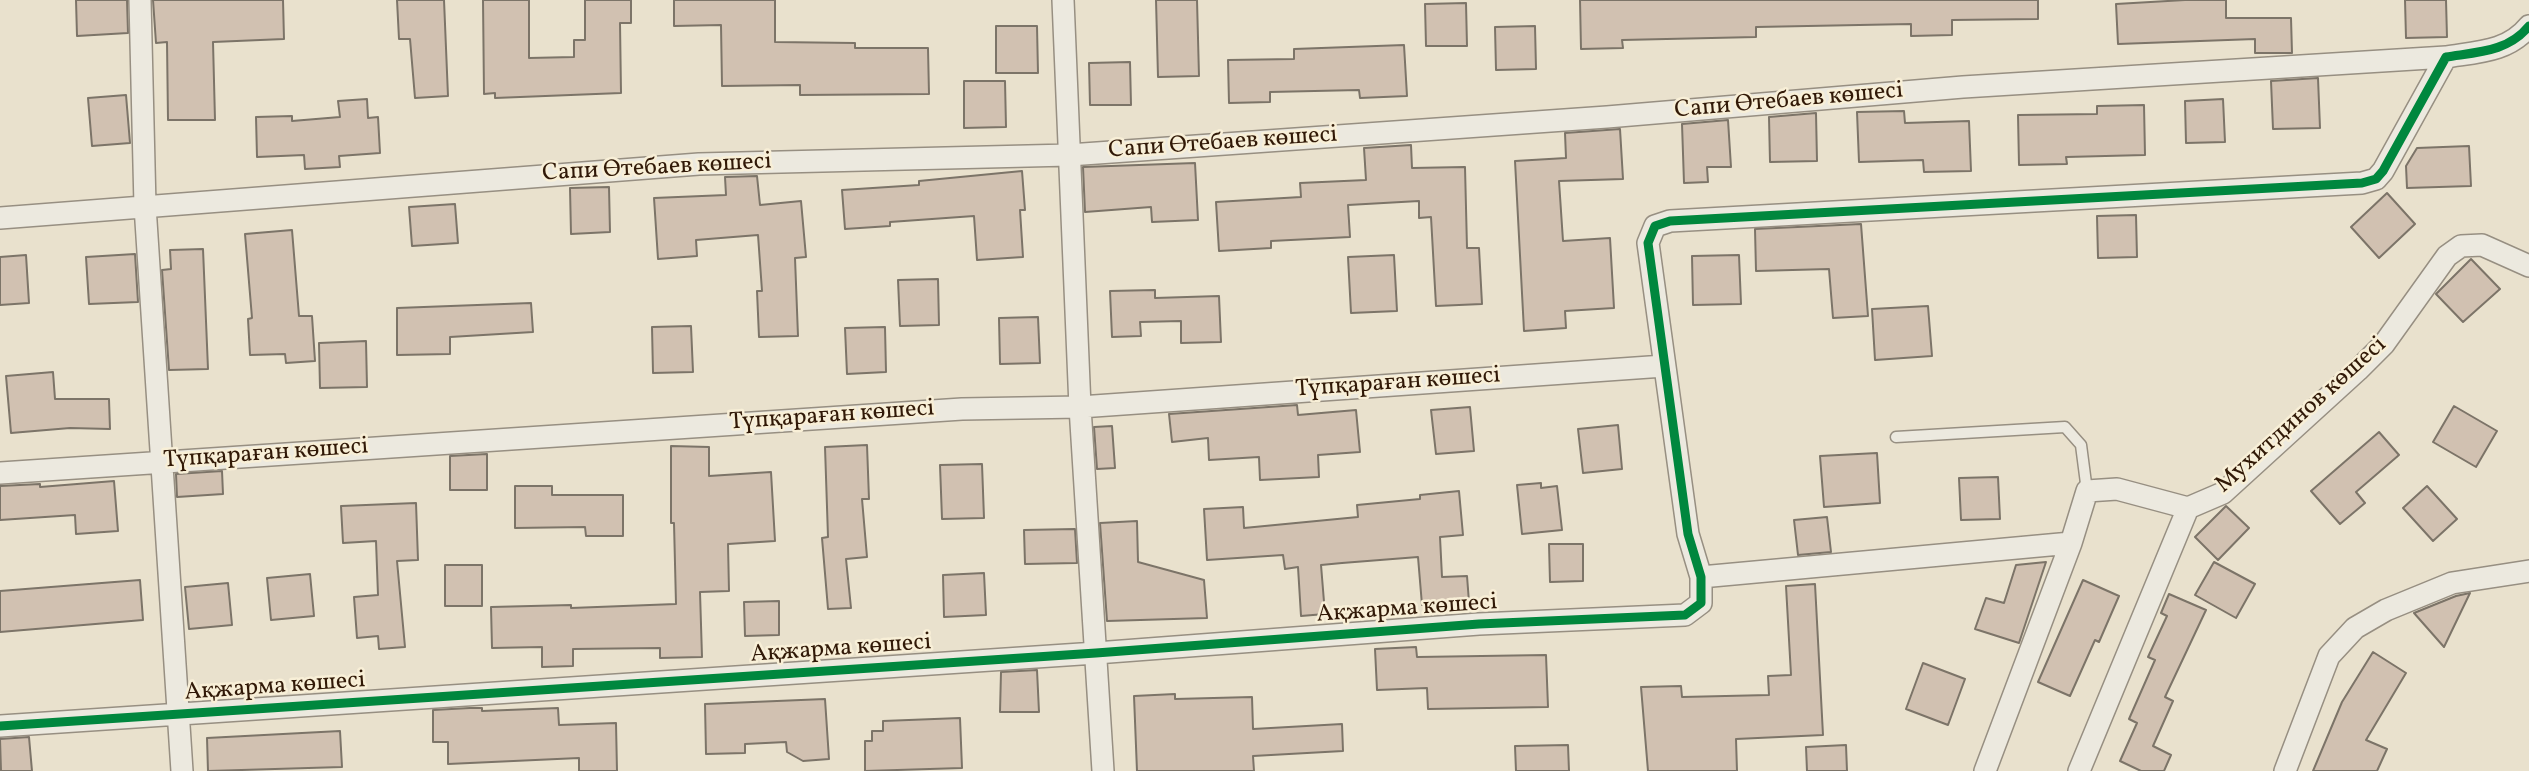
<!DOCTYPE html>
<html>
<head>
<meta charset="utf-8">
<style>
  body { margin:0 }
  canvas { display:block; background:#e9e1cd }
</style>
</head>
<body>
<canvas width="2529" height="771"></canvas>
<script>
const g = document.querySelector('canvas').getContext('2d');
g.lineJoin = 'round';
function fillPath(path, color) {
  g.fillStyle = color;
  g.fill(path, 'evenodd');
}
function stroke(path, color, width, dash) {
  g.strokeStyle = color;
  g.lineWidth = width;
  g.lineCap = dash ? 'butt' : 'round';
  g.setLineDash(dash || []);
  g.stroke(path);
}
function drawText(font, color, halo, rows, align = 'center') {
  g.font = font + ' Vollkorn,serif';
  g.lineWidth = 5;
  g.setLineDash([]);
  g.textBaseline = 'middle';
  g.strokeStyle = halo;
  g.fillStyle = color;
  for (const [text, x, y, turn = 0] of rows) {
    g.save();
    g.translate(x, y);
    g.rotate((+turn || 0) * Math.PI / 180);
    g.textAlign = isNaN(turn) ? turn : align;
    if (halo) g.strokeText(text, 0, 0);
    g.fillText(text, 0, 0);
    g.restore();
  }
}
const building = new Path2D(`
  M76 0H127L128 33 77 36Z
  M153 0H283L284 39 213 42 215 120H168L167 42 156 43Z
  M397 0H444L448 96 415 98 410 39H399Z
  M483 0H529V58L574 57V40H585V0H631V23H620L621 93 495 98V93L484 94Z
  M674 0H775V42L855 43V48H928L929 94 800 95V85L722 86 721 25 674 26Z
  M1156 0H1197L1199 76 1158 77Z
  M1580 0H2038V19L1952 20V35L1911 36V24L1756 27V37L1622 40 1623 48 1581 49Z
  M2185 0H2226V18H2291L2292 53H2255V39L2118 44 2116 4Z
  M2405 0H2446L2447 37 2406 38Z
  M1466 3 1467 46H1426L1425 4Z
  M996 26H1037L1038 73H996Z
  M1535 26 1536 69 1496 70 1495 27Z
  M1404 45 1407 96 1360 98 1359 90 1270 92V102L1229 103 1228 60 1294 59V49Z
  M1130 62 1131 105H1090L1089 63Z
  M2318 78 2320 128 2273 129 2271 81Z
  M964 81H1005L1006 127 964 128Z
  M126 95 130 143 92 146 88 98Z
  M367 99 368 118 378 117 380 153 339 156 340 167 305 169 304 155 257 157 256 117 292 116V121L340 117 338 101Z
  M2223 99 2225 142 2186 143 2185 101Z
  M2144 105 2145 155 2066 157 2067 164 2019 165 2018 115 2097 114V106Z
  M1904 111 1905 123 1969 121 1971 171 1924 172 1923 160 1859 162 1857 112Z
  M1816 113 1817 161 1770 162 1769 117Z
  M1728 120 1731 167H1707L1708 182 1684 183 1682 124Z
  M1620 129 1623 179 1559 181 1563 241 1610 238 1614 308 1565 311 1566 328 1524 331 1515 161 1566 158 1565 133Z
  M1411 145 1412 168 1465 167 1467 248H1479L1482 304 1436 306 1431 217 1419 218V201L1348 205 1350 237 1271 241V248L1219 251 1216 202 1301 197 1300 183 1366 180 1364 148Z
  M2469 146 2471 186 2407 188 2406 166 2417 148Z
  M1195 163 1198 220 1152 222 1151 207 1085 212 1083 167Z
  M1022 171 1025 210H1020L1023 257 977 260 974 216 890 222V226L845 229 842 190 919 185V181Z
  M757 176 760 205 801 201 806 257 795 258 798 336 759 337 757 291H762L758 235 696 240 697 256 658 259 654 198 726 195 725 177Z
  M609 187 610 232 571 234 570 188Z
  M2387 193 2415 224 2379 258 2351 227Z
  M455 204 458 243 412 246 409 207Z
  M2136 215 2137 257 2098 258 2097 216Z
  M1861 224 1868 316 1833 318 1829 269 1756 271 1755 229Z
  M292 230 299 316H312L315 361 286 363 285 354 250 355 248 319 252 318 245 234Z
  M203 249 208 369 169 370 162 270 171 269 170 250Z
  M135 254 138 302 89 304 86 257Z
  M26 255 29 303 0 305V257Z
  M1394 255 1397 311 1351 313 1348 257Z
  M1739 255 1741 304 1693 305 1692 256Z
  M2471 259 2500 289 2463 322 2436 294Z
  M938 279 939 325 900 326 898 280Z
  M1155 290V298L1219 296 1221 342 1181 343V321L1140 322 1141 336 1112 337 1110 291Z
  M531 303 533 332 450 337V354L397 355V308Z
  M1928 306 1932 356 1875 360 1872 309Z
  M1038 317 1040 363 1000 364 999 318Z
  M691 326 693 372 653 373 652 327Z
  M885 327 886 372 847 374 845 328Z
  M366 341 367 387 320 388 319 343Z
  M53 372 55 399H109L110 429 70 428 11 433 6 376Z
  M1297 405 1298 415 1356 410 1360 452 1318 455 1319 477 1260 480 1259 457 1209 460 1208 438 1172 442 1169 414Z
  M2454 406 2497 431 2476 467 2433 442Z
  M1470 407 1474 451 1436 454 1431 410Z
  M1618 425 1622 469 1583 473 1578 429Z
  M1112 426 1115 468 1097 469 1094 427Z
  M2379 432 2399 455 2356 492 2365 503 2340 524 2311 491Z
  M867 445 869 499H862L867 557 846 559 851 608 828 609 822 538 828 537 825 447Z
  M671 446 709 447V476L771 472 775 541 728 544 729 591 700 592 702 657 660 658V648L573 649V666L542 667V647L492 648 491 607 571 605V608L676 604 674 523H671Z
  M1877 453 1880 503 1824 507 1820 456Z
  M487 454V490H450V456Z
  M982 464 984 518 942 519 940 465Z
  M222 471 223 494 177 497 176 474Z
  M1998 477 2000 519 1961 520 1959 478Z
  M114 481 118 531 76 534 75 515 0 520V486L40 484V487Z
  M1541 483V488L1557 486 1562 530 1522 534 1517 485Z
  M515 486H552V495H623V536H586L585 527 515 528Z
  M2427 486 2457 519 2433 541 2403 508Z
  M1459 491 1463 535 1440 537 1442 577 1467 576 1469 602 1422 605 1418 557 1342 563 1321 565 1325 614 1301 616 1298 567 1285 569 1283 555 1207 560 1204 509 1243 507 1244 528 1358 517 1357 505 1420 499V495Z
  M416 503 418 560 397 561 405 647 379 649 378 636 357 638 354 597 378 595 376 541 343 543 341 506Z
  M2226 506 2249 528 2218 560 2195 537Z
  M1827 517 1831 552 1798 555 1794 520Z
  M1137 521 1138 562 1204 580 1207 618 1107 621 1100 523Z
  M1075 529 1077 563 1025 564 1024 530Z
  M1549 544H1583V581L1550 582Z
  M2046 562 2019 643 1975 629 1986 598 2004 603 2016 565Z
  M2214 562 2255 584 2236 618 2195 595Z
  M445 565H482V606H445Z
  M984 573 986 615 944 617 943 575Z
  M310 574 314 616 271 620 267 578Z
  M140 580 143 620 0 632V591Z
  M2083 580 2119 596 2099 642 2095 640 2070 696 2038 682Z
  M228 583 232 625 189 629 185 587Z
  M1815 584 1823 735 1736 739 1737 771H1648L1641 687 1681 686 1682 697 1769 695 1768 676 1791 675 1786 586Z
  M2470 593 2444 647 2414 613 2456 596Z
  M2169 594 2206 610 2165 697 2173 701 2153 746 2171 755 2164 771H2141L2120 761 2137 723 2129 719 2155 660 2148 657 2167 616 2161 613Z
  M779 601V635L745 636 744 602Z
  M1416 647 1417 657 1546 655 1548 707 1428 709 1427 688 1377 690 1375 649Z
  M2373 652 2406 673 2366 740 2387 749 2377 771H2313L2342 702Z
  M1923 663 1965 679 1948 725 1906 709Z
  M1037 670 1039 712H1000L1001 672Z
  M1175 694V699L1252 697 1253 729 1342 724 1343 751 1253 756 1254 771H1137L1134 696Z
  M825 699 829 759 803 761 787 752 786 742 745 744V753L706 754 705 704Z
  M470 708H482V711L558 708 559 725 616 723 617 771H579V758L448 764V742H433V710Z
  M960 718 962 768 865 771V741H872V731H883V721Z
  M340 731 342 767 208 771 207 738Z
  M29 737 32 771H1L0 739Z
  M1568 745 1569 771H1516L1515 746Z
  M1846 745 1847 771H1807L1806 747Z`);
const service = new Path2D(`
  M1896 437 2065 427 2081 445 2087 491`);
const minor = new Path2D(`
  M140 0 145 206 182 771
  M1063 0 1080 407 1103 771
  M0 218 699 164 1069 155 1607 117 1963 87 2446 57
  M0 473 962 409 1080 407 1664 366
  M1701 577 2071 543
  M0 726 1096 653 1479 624 1685 615 1701 603V577L1688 534 1648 243 1655 226 1670 221 2362 183 2376 179 2383 171 2446 57C2477 52 2508 52 2529 26
  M1985 771 2071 543 2087 491 2117 489 2188 508
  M2079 771 2188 508 2223 493 2358 370 2384 344 2447 256 2461 246 2482 245 2529 266
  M2285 771 2329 656 2355 628 2386 610 2452 583 2529 571`);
const cycleway = new Path2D(`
  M0 726 1096 653 1479 624 1685 615 1701 603V577L1688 534 1648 243 1655 226 1670 221 2362 183 2376 179 2383 171 2446 57C2477 52 2508 52 2529 26`);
const streetNames = [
  ["Сапи Өтебаев көшесі",1789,102,-5],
  ["Сапи Өтебаев көшесі",1223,144,-4],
  ["Сапи Өтебаев көшесі",657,169,-3],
  ["Түпқараған көшесі",1398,384,-4],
  ["Мухитдинов көшесі",2302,416,-42],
  ["Түпқараған көшесі",832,417,-4],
  ["Түпқараған көшесі",266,455,-4],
  ["Ақжарма көшесі",1407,610,-4],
  ["Ақжарма көшесі",841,650,-4],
  ["Ақжарма көшесі",275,688,-4]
];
fillPath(building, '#d1c1b1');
stroke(building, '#7c7468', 2);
stroke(service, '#978f82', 13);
stroke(minor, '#978f82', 24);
stroke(service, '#ece9df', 10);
stroke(minor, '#ece9df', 21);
stroke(cycleway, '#00873e', 9);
drawText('24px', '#311907', '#f8efd7', streetNames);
</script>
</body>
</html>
